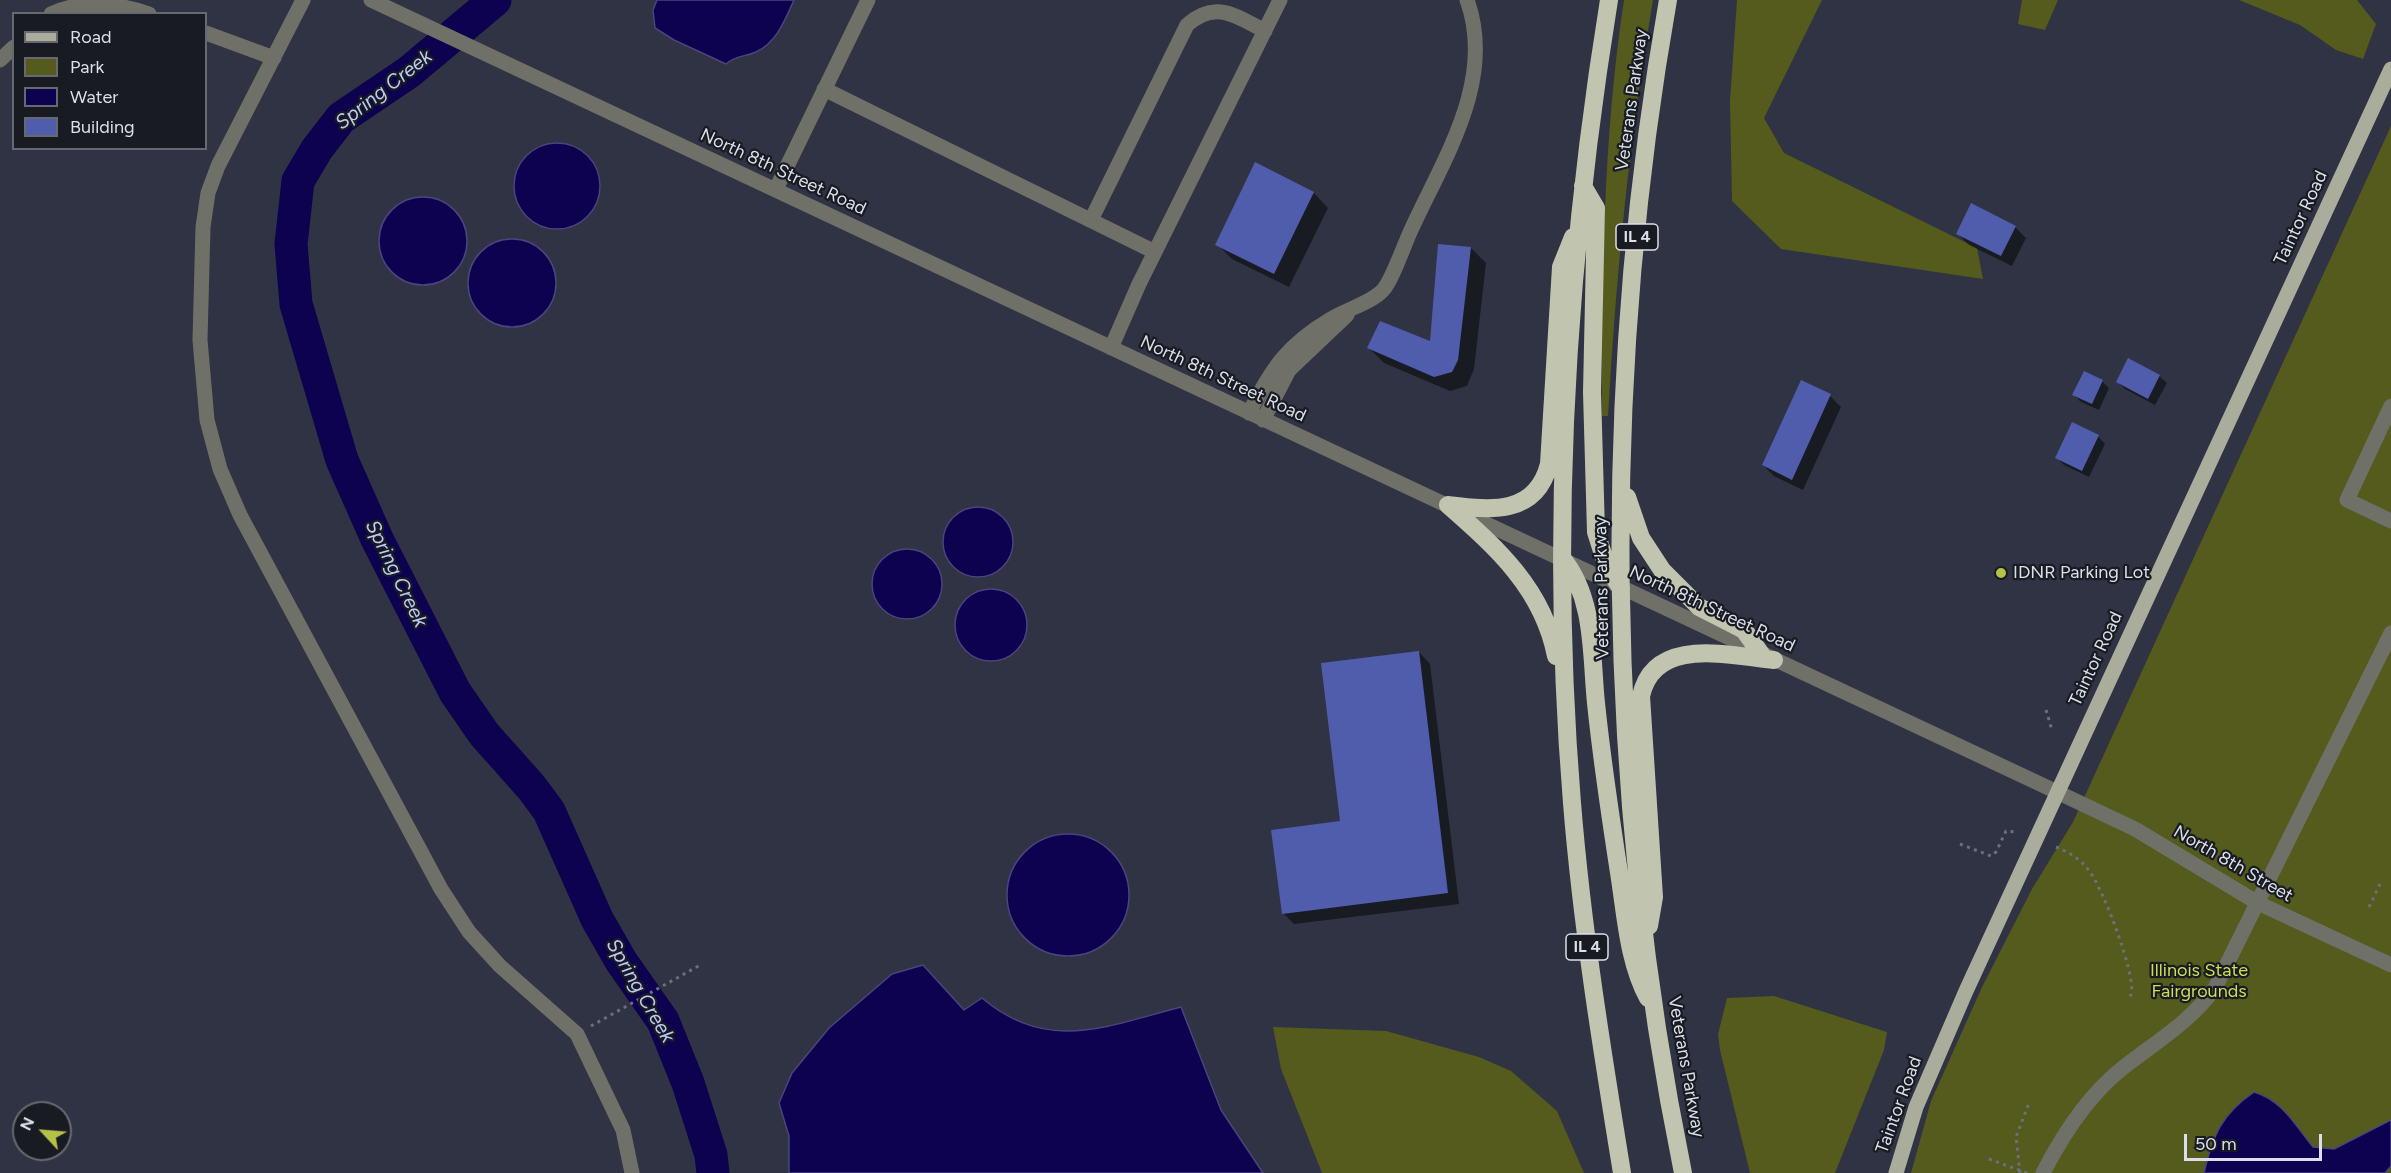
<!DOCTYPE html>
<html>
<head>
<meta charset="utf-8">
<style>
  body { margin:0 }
  #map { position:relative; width:2391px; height:1173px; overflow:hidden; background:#2f3343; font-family:Figtree,sans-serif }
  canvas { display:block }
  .legend { position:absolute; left:12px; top:12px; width:195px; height:138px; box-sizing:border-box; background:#191b22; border:2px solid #676972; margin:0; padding:8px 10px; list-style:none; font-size:18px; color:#dcdfea }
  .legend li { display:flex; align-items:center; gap:12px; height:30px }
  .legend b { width:30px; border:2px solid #676972 }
  .north { position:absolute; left:12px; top:1101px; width:60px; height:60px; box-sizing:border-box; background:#191b22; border:2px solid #676972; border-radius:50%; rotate:296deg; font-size:16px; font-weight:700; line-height:24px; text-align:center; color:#dcdfea }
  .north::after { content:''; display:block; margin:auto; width:21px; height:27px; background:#b5c249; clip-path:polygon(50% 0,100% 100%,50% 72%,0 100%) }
  .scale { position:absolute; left:2184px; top:1134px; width:138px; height:27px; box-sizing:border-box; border:3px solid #dcdfea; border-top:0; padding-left:8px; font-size:18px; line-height:21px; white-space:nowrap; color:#dcdfea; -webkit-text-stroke:4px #191b22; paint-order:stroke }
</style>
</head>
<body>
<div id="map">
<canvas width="2391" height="1173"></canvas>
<ul class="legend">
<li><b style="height:8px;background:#aaad9b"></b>Road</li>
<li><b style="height:16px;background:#545b1d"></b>Park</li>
<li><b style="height:16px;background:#0d024f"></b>Water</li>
<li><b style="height:16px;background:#505dad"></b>Building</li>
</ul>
<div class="north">N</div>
<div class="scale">50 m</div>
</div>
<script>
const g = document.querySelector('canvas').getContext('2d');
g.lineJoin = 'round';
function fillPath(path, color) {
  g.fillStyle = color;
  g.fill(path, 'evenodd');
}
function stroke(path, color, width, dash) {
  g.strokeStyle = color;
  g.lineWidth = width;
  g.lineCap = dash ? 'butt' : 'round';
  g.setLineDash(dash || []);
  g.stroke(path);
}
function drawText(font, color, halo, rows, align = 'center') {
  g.font = font + ' Figtree,sans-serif';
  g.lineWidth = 4.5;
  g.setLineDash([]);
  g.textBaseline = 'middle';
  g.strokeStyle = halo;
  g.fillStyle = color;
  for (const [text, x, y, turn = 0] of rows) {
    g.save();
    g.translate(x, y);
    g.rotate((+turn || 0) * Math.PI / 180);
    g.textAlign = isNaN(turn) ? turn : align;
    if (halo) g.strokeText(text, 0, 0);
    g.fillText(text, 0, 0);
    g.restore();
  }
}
const green = new Path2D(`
  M1624 0H1653C1629 138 1616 277 1608 416H1602C1602 277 1603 137 1624 0Z
  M1737 0H1822L1764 118 1784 153 1977 248 1983 279 1781 249 1732 201 1730 101Z
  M2022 0H2058L2045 30 2018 24Z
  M2239 0H2357L2376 24 2363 59 2336 50 2300 25Z
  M2391 126V1173H1911L1931 1101 1982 987 2032 889 2073 822Z
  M1774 996 1887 1032 1884 1050 1835 1173H1750L1720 1050 1718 1034 1727 998Z
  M1273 1027 1386 1031 1479 1057 1511 1071 1557 1111 1584 1173H1322L1281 1069Z`);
const water = new Path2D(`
  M657 0H794C785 20 777 42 756 52 745 57 736 55 726 64L674 40 655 28 653 10Z
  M514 186a43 43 0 1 1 86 0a43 43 0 1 1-86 0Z
  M379 241a44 44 0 1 1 88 0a44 44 0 1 1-88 0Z
  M468 283a44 44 0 1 1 88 0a44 44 0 1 1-88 0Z
  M943 542a35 35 0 1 1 70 0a35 35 0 1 1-70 0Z
  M872 584a35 35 0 1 1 70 0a35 35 0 1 1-70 0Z
  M955 625a36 36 0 1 1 72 0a36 36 0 1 1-72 0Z
  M1007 895a61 61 0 1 1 122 0a61 61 0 1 1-122 0Z
  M923 965 964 1010 982 998C1048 1054 1107 1026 1181 1007L1221 1110 1263 1173H789V1136L779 1103 792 1073 829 1028 892 974Z
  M2254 1092C2282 1100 2295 1125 2313 1147L2334 1149 2391 1120V1166L2385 1173H2204C2213 1135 2221 1115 2254 1092Z`);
const shadow = new Path2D(`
  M1314 193 1328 208 1289 287 1232 259 1217 244Z
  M2015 227 2026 238 2012 266 1969 245 1958 234Z
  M1471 248 1486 263 1474 369 1467 386 1450 391 1384 363 1369 348 1432 343Z
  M2159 376 2167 383 2155 405 2125 389 2118 382Z
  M2102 381 2109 388 2099 410 2081 402 2074 395Z
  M1801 382 1830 396 1841 407 1803 490 1774 476 1763 465Z
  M2098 436 2105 444 2089 477 2064 465 2057 458Z
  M1419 652 1430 664 1459 904 1294 924 1283 913 1342 822Z`);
const river = new Path2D(`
  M495 0 409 72 341 118 317 149 298 181 291 244 296 304 342 460 377 539 455 692 484 734 532 788 549 811 597 919 621 961 663 1021 688 1083 711 1155 713 1173`);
const building = new Path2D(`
  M1255 162 1314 192 1274 274 1215 245Z
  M1971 203 2016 226 2001 256 1956 234Z
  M1438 244 1471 247 1458 360 1452 372 1434 377 1367 348 1380 321 1430 341Z
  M2128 358 2160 375 2148 399 2116 382Z
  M2084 371 2103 380 2092 404 2072 395Z
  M1801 380 1831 394 1792 480 1762 465Z
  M2072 422 2099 435 2082 471 2055 458Z
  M1419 651 1448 893 1282 914 1271 830 1340 821 1321 663Z`);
const path = new Path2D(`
  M2046 710 2052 730
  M1960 844 1991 856 1996 852 2006 831 2018 832
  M2056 847C2070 853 2081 859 2090 872 2103 889 2137 977 2131 995L2127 998
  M2369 907 2380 884
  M591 1026 702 964
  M1989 1159 2027 1173
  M2020 1173 2016 1137 2029 1103`);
const minor = new Path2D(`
  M303 0 218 166 208 193 203 227 200 340 207 420 220 469 240 515 441 889 469 932 500 966 577 1034 623 1130 632 1173
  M371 0 2038 783 2135 829 2258 903 2391 965
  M51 14C79 0 119 3 149 14
  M206 33 274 58
  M0 60 14 47
  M824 89 1155 252
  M776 189 868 0
  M1091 220 1187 25C1215 0 1234 15 1265 31
  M1111 348 1139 284 1280 0
  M2391 406 2347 500 2391 521
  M1249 413C1272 368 1287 345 1331 319 1345 310 1373 302 1383 290 1392 281 1405 242 1412 228 1444 158 1496 80 1467 0
  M1263 420 1289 370 1347 315
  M2043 1173C2063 1134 2089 1094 2124 1067 2157 1041 2189 1023 2215 988L2391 633`);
const major = new Path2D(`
  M1896 1173 1916 1107 1966 991 2391 69`);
const highway = new Path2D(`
  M1609 0C1566 264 1550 536 1572 803 1582 927 1602 1050 1622 1173
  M1668 0C1600 383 1605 792 1683 1173
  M1583 186 1596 208 1592 392 1596 532 1607 567 1621 588
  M1627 497 1641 538 1662 570 1699 607 1744 630 1761 654
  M1448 505C1490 510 1536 516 1549 464L1561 267 1573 237
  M1448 505C1497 548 1543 589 1556 656
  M1563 559C1595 599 1591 655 1596 703 1602 762 1611 821 1620 879 1626 919 1629 963 1648 998
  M1649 926 1654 897 1641 696C1654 635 1730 656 1774 660`);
const markers = [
  [2001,573,6,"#b5c249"]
];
const shields = [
  [1637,237,42],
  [1587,947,42]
];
const shieldNames = [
  ["IL 4",1637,237],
  ["IL 4",1587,947]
];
const streetNames = [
  ["Veterans Parkway",1632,100,-82],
  ["North 8th Street Road",783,172,25],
  ["Taintor Road",2301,218,-65],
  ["North 8th Street Road",1223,379,25],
  ["Veterans Parkway",1602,588,-91],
  ["North 8th Street Road",1712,609,25],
  ["Taintor Road",2096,659,-65],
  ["North 8th Street",2233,864,30],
  ["Veterans Parkway",1686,1067,80],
  ["Taintor Road",1899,1105,-70]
];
const poiNames = [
  ["IDNR Parking Lot",2013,573]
];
const parkNames = [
  ["Illinois State",2199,971],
  ["Fairgrounds",2199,992]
];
const waterNames = [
  ["Spring Creek",384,90,-38],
  ["Spring Creek",396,574,64],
  ["Spring Creek",640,991,60]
];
fillPath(green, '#545b1d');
fillPath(water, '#0d024f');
stroke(water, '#4b447e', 1.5);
fillPath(shadow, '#0007');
stroke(river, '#0d024f', 33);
fillPath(building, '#505dad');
stroke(path, '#6c707e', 3, [3, 4.5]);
stroke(minor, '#6f7168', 15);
stroke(major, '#aaad9b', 15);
stroke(highway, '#c1c4af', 18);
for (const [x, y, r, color] of markers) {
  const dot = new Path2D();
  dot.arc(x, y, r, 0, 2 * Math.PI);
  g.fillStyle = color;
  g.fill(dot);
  stroke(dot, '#191b22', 2);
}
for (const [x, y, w] of shields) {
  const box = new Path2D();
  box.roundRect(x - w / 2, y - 13, w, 26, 4.5);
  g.fillStyle = '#191b22';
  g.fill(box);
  stroke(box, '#dcdfea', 1.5);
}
drawText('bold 16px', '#dcdfea', null, shieldNames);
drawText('18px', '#dcdfea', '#191b22', streetNames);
drawText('18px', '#dcdfea', '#191b22', poiNames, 'left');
drawText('18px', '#cfde59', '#191b22', parkNames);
drawText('italic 20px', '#bec9f5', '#191b22', waterNames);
</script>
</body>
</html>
